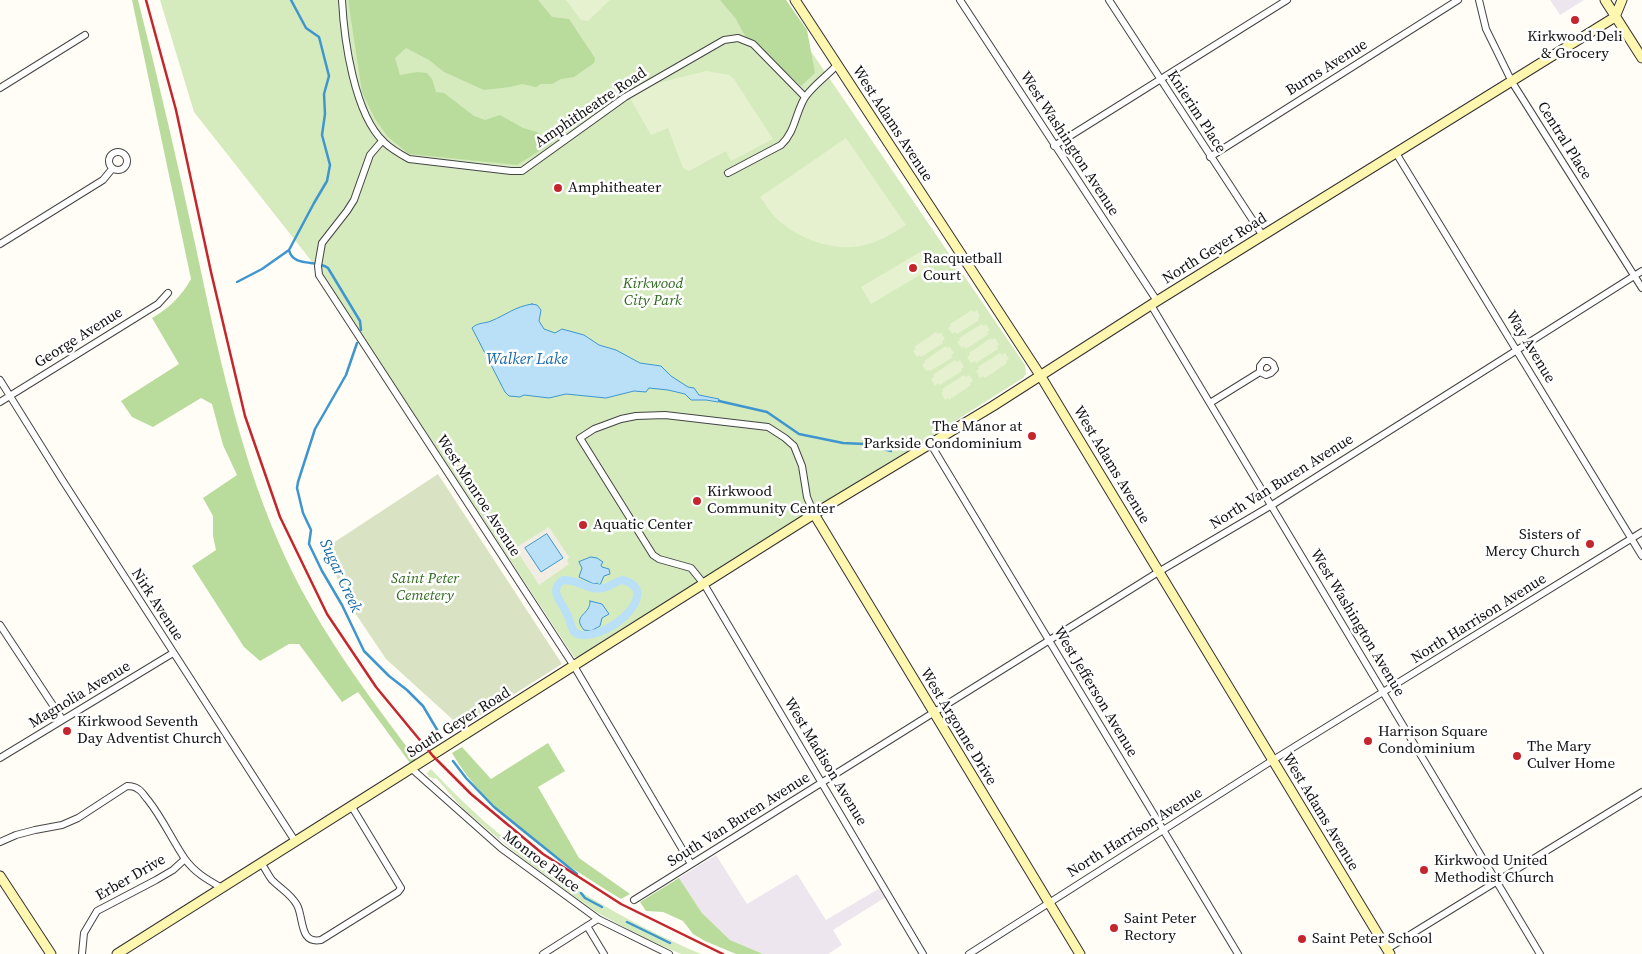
<!DOCTYPE html>
<html>
<head>
<meta charset="utf-8">
<style>
  body { margin:0 }
  canvas { display:block; background:#fffdf5 }
</style>
</head>
<body>
<canvas width="1642" height="954"></canvas>
<script>
const g = document.querySelector('canvas').getContext('2d');
g.lineJoin = 'round';
function fillPath(path, color) {
  g.fillStyle = color;
  g.fill(path, 'evenodd');
}
function stroke(path, color, width, dash) {
  g.strokeStyle = color;
  g.lineWidth = width;
  g.lineCap = dash ? 'butt' : 'round';
  g.setLineDash(dash || []);
  g.stroke(path);
}
function drawText(font, color, halo, rows, align = 'center') {
  g.font = font + ' "Source Serif 4",serif';
  g.lineWidth = 5;
  g.setLineDash([]);
  g.textBaseline = 'middle';
  g.strokeStyle = halo;
  g.fillStyle = color;
  for (const [text, x, y, turn = 0] of rows) {
    g.save();
    g.translate(x, y);
    g.rotate((+turn || 0) * Math.PI / 180);
    g.textAlign = isNaN(turn) ? turn : align;
    if (halo) g.strokeText(text, 0, 0);
    g.fillText(text, 0, 0);
    g.restore();
  }
}
const industrial = new Path2D(`
  M1550 0H1584L1560 15Z
  M716 855 747 904 797 874 826 920 880 888 886 897 833 930 842 945 828 954H763L730 940 702 913 679 878Z`);
const green = new Path2D(`
  M160 0H776L1025 365 1026 374 1023 378 582 657H574L324 277 194 112Z
  M431 769C448 787 466 805 485 822 550 877 623 921 701 954H681L646 939 596 912 518 855 462 808 437 779 429 777 427 773Z`);
const forest = new Path2D(`
  M132 0H138C159 82 178 165 196 248 217 347 238 448 278 541 312 621 364 690 416 759L410 763 358 692 342 702 299 644H289L260 661 244 647 192 566 216 550 213 536V516L203 498 237 475 223 445 212 404 201 398 153 427 132 417 121 401 179 364 152 318C169 308 181 297 191 279Z
  M348 0H538L552 17 569 19 595 58 594 63 574 77 561 79 552 84H541L536 87 522 84 510 87 484 90 444 72 429 60 406 48 395 58 400 75 417 72 427 73 432 79 436 92 444 93 474 116 485 120 500 115 523 128 537 132 552 143 517 165 409 154 388 137 375 119 362 92Z
  M720 0H786L807 30 815 73 801 86 745 36 736 19Z
  M548 743 565 771 538 787 579 858 630 894 621 899C558 860 490 818 452 753L462 747 491 779Z
  M679 878 702 913 730 940 763 954H736L705 941 693 934 683 921 663 912 646 911 640 902Z`);
const cemetery = new Path2D(`
  M438 474 562 664 459 729 451 718 386 659 349 604 324 549Z`);
const pitch = new Path2D(`
  M566 0H610L588 21 581 20Z
  M706 71 729 75 734 79 773 139 731 161 726 151 689 171 683 168 668 128 651 135 630 98 654 84Z
  M846 138 906 225C896 231 884 239 872 243 841 254 804 242 779 221 772 215 766 205 760 197Z
  M920 252 930 269 871 304 861 287Z
  M972 310 974 312 977 310 980 316 978 318 979 320 957 334 955 332 952 334 948 328 951 326 950 324Z
  M982 324 983 326 986 324 990 330 987 332 989 334 966 349 965 347 962 348 957 342 960 340 959 338Z
  M936 332 938 334 941 333 945 339 942 341 943 343 921 357 920 355 917 357 913 351 916 349 914 347Z
  M991 338 992 340 995 338 999 345 997 346 998 349 976 363 974 361 971 363 967 357 970 355 969 353Z
  M946 346 947 348 950 347 954 353 951 355 953 357 930 371 929 370 926 371 922 365 925 363 924 361Z
  M1000 353 1002 355 1005 353 1009 359 1006 361 1007 363 985 378 983 376 980 378 976 371 979 369 978 367Z
  M955 360 957 362 960 360 964 367 961 369 962 371 940 385 938 383 935 386 931 379 934 377 933 375Z
  M964 375 966 377 969 375 973 381 970 383 971 385 949 400 948 398 945 400 941 393 943 392 942 389Z`);
const plaza = new Path2D(`
  M549 527 569 557 567 561 569 564 539 585 515 548Z`);
const water = new Path2D(`
  M532 304 537 305 541 310 539 321 544 329 555 333 562 329 584 335 599 345 616 350 640 363 661 366 671 376 688 387 694 388 699 395 719 399V401L718 402 706 400H691L685 394 668 390 649 388 646 392 634 391 606 398 566 394 549 398 524 395 520 397 509 396 505 392 472 328C478 322 484 324 491 321 506 315 514 307 532 304Z
  M547 534 563 558 541 572 525 548Z
  M591 557 597 558 603 562 601 565 602 567 609 569 610 574 604 576 600 585 597 583 594 584 579 577 582 568 579 562Z
  M590 601 602 604 609 614 602 618 600 626 591 631 584 630C571 615 591 615 590 601Z`);
const stream = new Path2D(`
  M289 250C293 268 317 259 328 268L360 321 361 330
  M237 282 262 269 289 250 314 203 327 181 330 165 322 135 325 114 324 94 329 76 319 37 306 28 291 0
  M357 343 346 375 315 429 298 482 297 488 303 513 311 530 309 544 322 571 342 605 364 651 389 676 407 690 423 706 442 738
  M719 401 767 412 799 434 843 443 865 444 891 451
  M453 761 466 778 494 807 577 874
  M581 893 585 898 602 907
  M627 922 670 943`);
const canal = new Path2D(`
  M563 580C577 579 589 591 603 588 609 587 615 582 622 580 668 591 598 649 574 632 570 625 570 619 566 612 561 601 548 590 563 580Z`);
const street = new Path2D(`
  M342 0C344 39 354 114 384 142 391 149 400 154 409 159L511 171H522L625 97 724 40 738 38 753 44 805 97
  M960 0 1157 301
  M1109 0 1263 236
  M1479 0 1486 29 1512 82 1642 288
  M0 88 85 35
  M382 141 370 155 354 200 347 211 322 243 318 266 319 275 574 666 691 864
  M1054 146 1287 0
  M109 161a9 9 0 1 1 18 0a9 9 0 1 1-18 0Z
  M1396 153 1642 556
  M1210 157 1458 0
  M728 173 781 145C795 132 795 115 804 99 810 88 828 75 837 65
  M0 244 103 180 112 169
  M1151 305 1540 954
  M0 380 63 481 295 841
  M0 402 158 304 168 293
  M1210 403 1260 372 1266 375 1271 373 1275 369 1273 364 1269 361H1264L1260 366V372
  M930 443 1238 954
  M814 514 807 497 802 466 794 446 785 438 768 427 665 415 636 416 621 419 594 429 580 438 653 555 659 559 691 568 704 584 923 954
  M0 625 62 719
  M0 758 173 653
  M412 769 501 848 598 919 669 954
  M0 842 16 835 35 830 62 825 78 818 127 786C131 786 134 786 138 789 142 791 145 797 148 800 163 819 172 840 185 859 195 873 208 880 222 888
  M261 863C265 868 268 875 272 880 281 889 291 894 297 905 304 918 299 944 321 940L398 892 401 888 352 807
  M634 900 1160 571 1272 505 1642 271
  M587 926 604 954
  M1387 949 1642 792
  M82 954 84 933 97 911 156 880 173 870 185 859
  M543 954 598 919
  M969 954 1273 760 1642 532`);
const secondary = new Path2D(`
  M795 0 1040 375 1390 954
  M1605 0 1642 58
  M814 514 1080 954
  M0 876 51 954
  M117 954 814 514 993 406 1157 301 1615 17 1622 0`);
const rail = new Path2D(`
  M146 0 176 110 211 272 245 416 280 517 327 614 376 687 433 756 471 794 543 854 621 904 723 954`);
const markers = [
  [1575,20,5,"#c4262e"],
  [558,188,5,"#c4262e"],
  [913,268,5,"#c4262e"],
  [1032,436,5,"#c4262e"],
  [697,501,5,"#c4262e"],
  [583,525,5,"#c4262e"],
  [1590,544,5,"#c4262e"],
  [67,731,5,"#c4262e"],
  [1368,741,5,"#c4262e"],
  [1517,756,5,"#c4262e"],
  [1424,870,5,"#c4262e"],
  [1114,928,5,"#c4262e"],
  [1302,939,5,"#c4262e"]
];
const poiNames = [
  ["Kirkwood Deli",1575,37,"center"],
  ["& Grocery",1575,54,"center"],
  ["Amphitheater",568,188],
  ["Racquetball",923,259],
  ["Court",923,276],
  ["The Manor at",1022,427,"right"],
  ["Parkside Condominium",1022,444,"right"],
  ["Kirkwood",707,492],
  ["Community Center",707,509],
  ["Aquatic Center",593,525],
  ["Sisters of",1580,535,"right"],
  ["Mercy Church",1580,552,"right"],
  ["Kirkwood Seventh",77,722],
  ["Day Adventist Church",77,739],
  ["Harrison Square",1378,732],
  ["Condominium",1378,749],
  ["The Mary",1527,747],
  ["Culver Home",1527,764],
  ["Kirkwood United",1434,861],
  ["Methodist Church",1434,878],
  ["Saint Peter",1124,919],
  ["Rectory",1124,936],
  ["Saint Peter School",1312,939]
];
const streetNames = [
  ["Burns Avenue",1327,68,-32],
  ["Amphitheatre Road",591,108,-34],
  ["Knierim Place",1196,112,57],
  ["West Adams Avenue",892,124,57],
  ["Central Place",1564,141,58],
  ["West Washington Avenue",1069,144,57],
  ["North Geyer Road",1215,249,-32],
  ["George Avenue",79,338,-32],
  ["Way Avenue",1530,347,59],
  ["West Adams Avenue",1111,465,59],
  ["North Van Buren Avenue",1282,482,-32],
  ["West Monroe Avenue",478,496,57],
  ["Nirk Avenue",157,605,57],
  ["North Harrison Avenue",1479,619,-32],
  ["West Washington Avenue",1357,623,59],
  ["West Jefferson Avenue",1095,692,59],
  ["Magnolia Avenue",80,695,-31],
  ["South Geyer Road",459,723,-32],
  ["West Argonne Drive",958,727,59],
  ["West Madison Avenue",825,762,59],
  ["West Adams Avenue",1320,812,59],
  ["South Van Buren Avenue",739,820,-32],
  ["North Harrison Avenue",1135,833,-32],
  ["Monroe Place",541,862,37],
  ["Erber Drive",131,878,-30]
];
const parkNames = [
  ["Kirkwood",653,284],
  ["City Park",653,301],
  ["Saint Peter",425,579],
  ["Cemetery",425,596]
];
const waterNames = [
  ["Walker Lake",527,360],
  ["Sugar Creek",340,576,65]
];
fillPath(industrial, '#eee6ef');
fillPath(green, '#d5ebbd');
fillPath(forest, '#b9dc9c');
fillPath(cemetery, '#d9e3c4');
fillPath(pitch, '#e6f2cf');
fillPath(plaza, '#f1ede2');
fillPath(water, '#b9e0f7');
stroke(water, '#3f96cf', 1);
stroke(stream, '#3f96cf', 2.5);
stroke(canal, '#b9e0f7', 8);
stroke(street, '#444', 8);
stroke(secondary, '#333', 11);
stroke(street, '#fff', 6);
stroke(secondary, '#fff6b0', 9);
stroke(rail, '#c4262e', 2.5);
for (const [x, y, r, color] of markers) {
  const dot = new Path2D();
  dot.arc(x, y, r, 0, 2 * Math.PI);
  g.fillStyle = color;
  g.fill(dot);
  stroke(dot, '#fff', 2);
}
drawText('15px', '#111', '#fff', poiNames, 'left');
drawText('15px', '#111', '#fff', streetNames);
drawText('italic 15px', '#2f6b1f', '#fff', parkNames);
drawText('italic 16px', '#1768a6', '#fff', waterNames);
</script>
</body>
</html>
